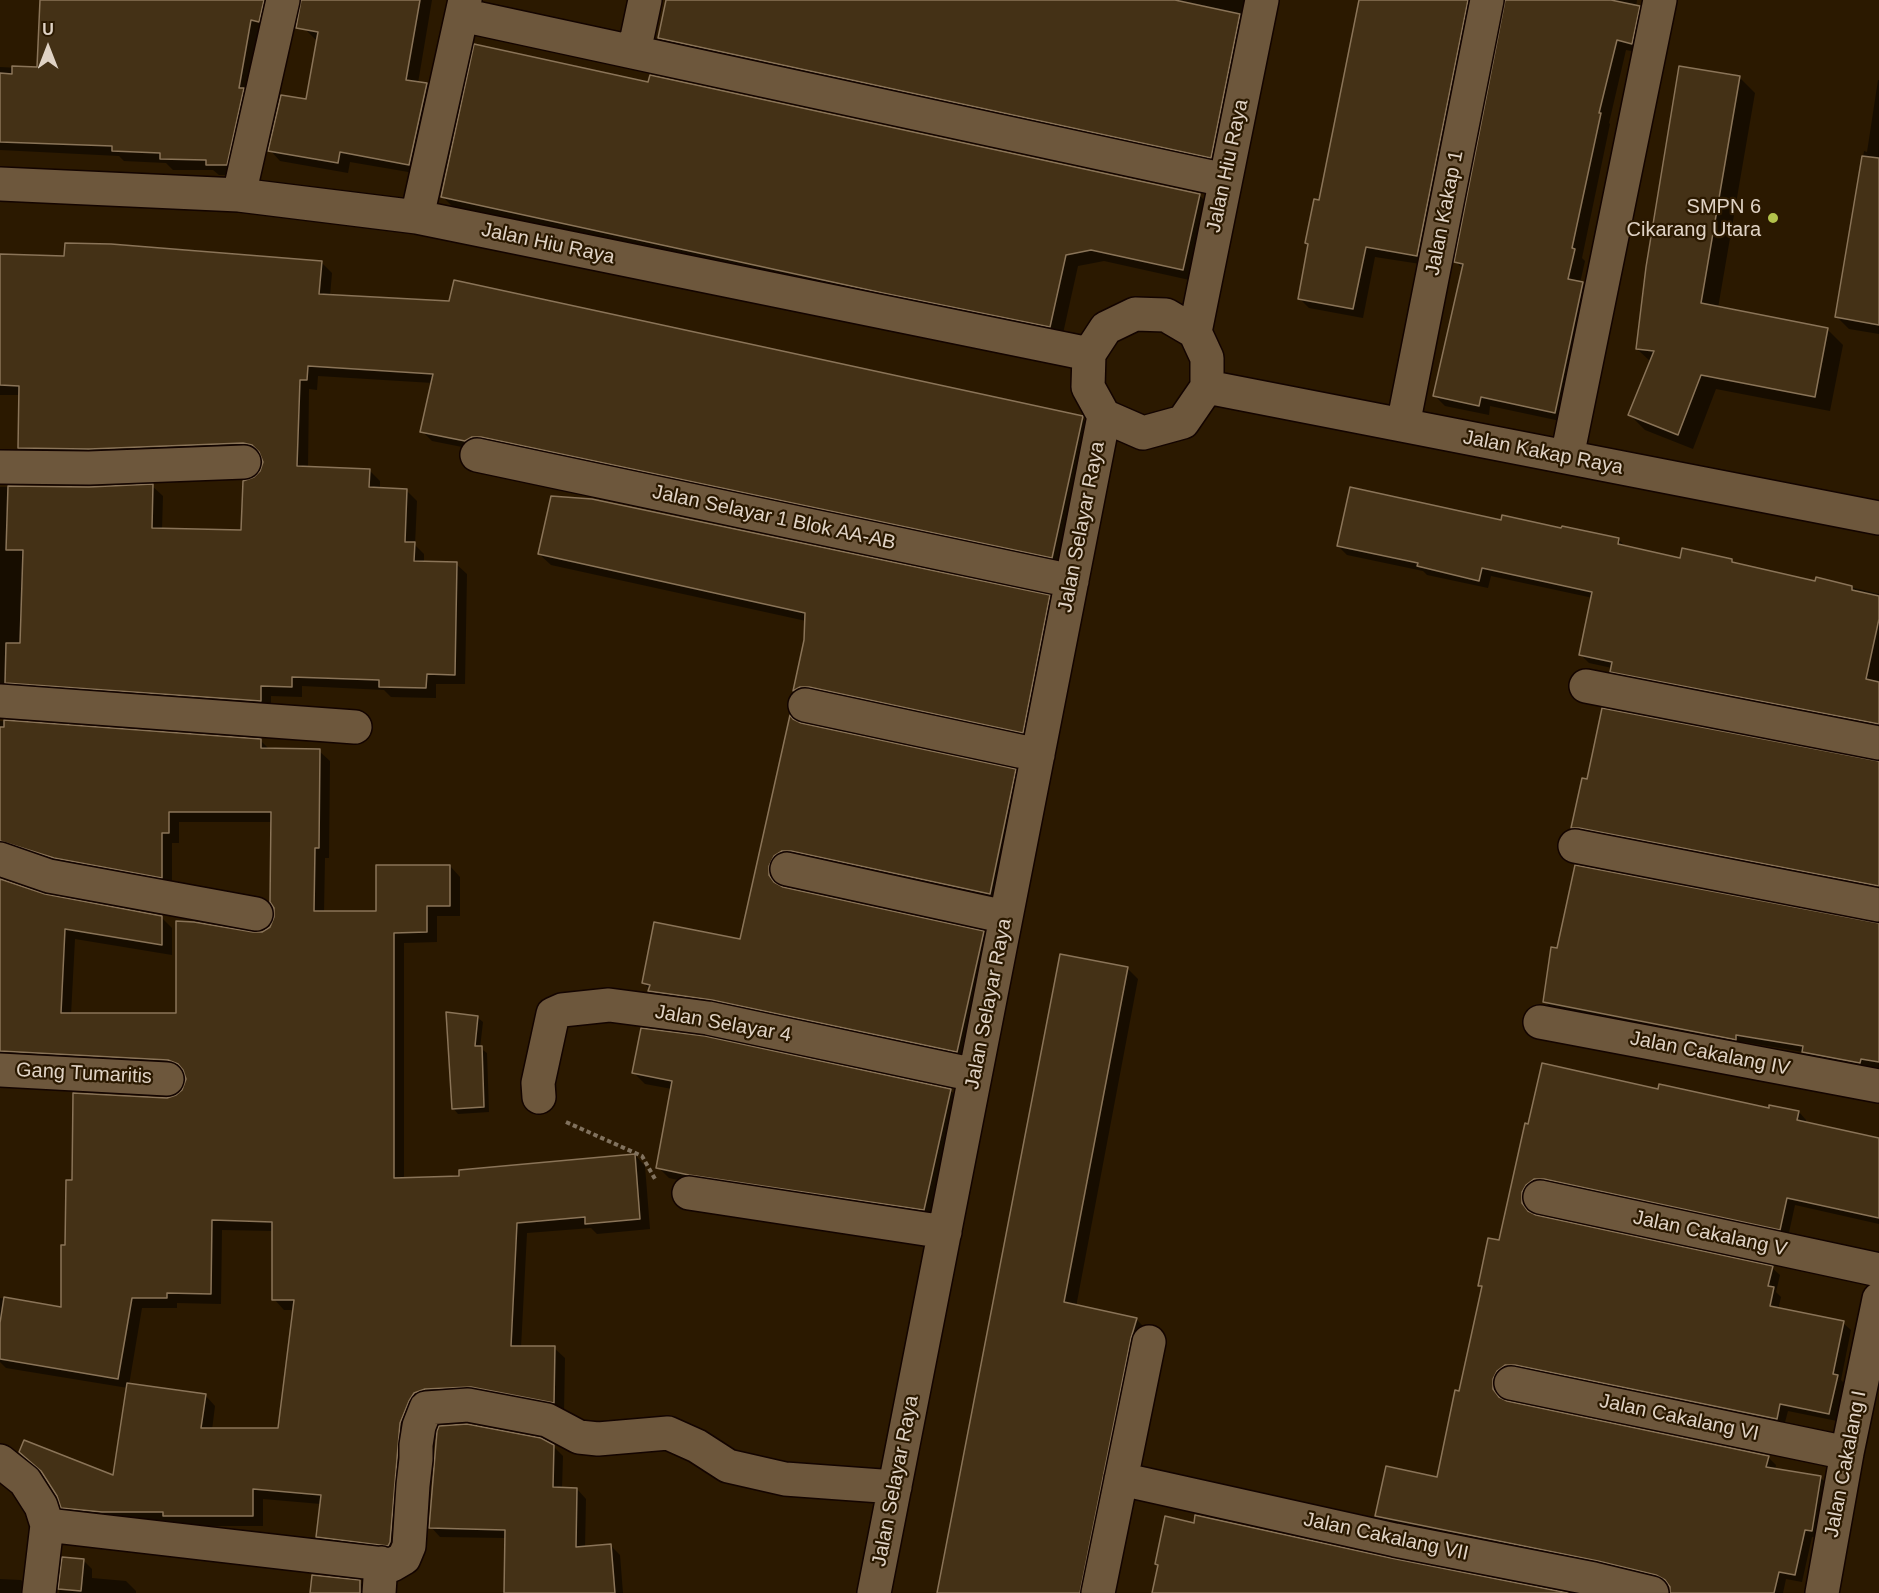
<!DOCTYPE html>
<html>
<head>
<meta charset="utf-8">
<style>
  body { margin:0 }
  #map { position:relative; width:1879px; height:1593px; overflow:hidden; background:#2b1900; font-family:Arial,sans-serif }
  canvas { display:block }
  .north { position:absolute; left:18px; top:18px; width:60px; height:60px; -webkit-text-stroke:4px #2b1900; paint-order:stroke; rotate:0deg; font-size:16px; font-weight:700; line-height:24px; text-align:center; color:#e0d3c5 }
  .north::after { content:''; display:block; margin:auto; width:21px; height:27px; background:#e0d3c5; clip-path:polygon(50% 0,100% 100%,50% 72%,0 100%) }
</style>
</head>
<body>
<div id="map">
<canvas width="1879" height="1593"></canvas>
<div class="north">U</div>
</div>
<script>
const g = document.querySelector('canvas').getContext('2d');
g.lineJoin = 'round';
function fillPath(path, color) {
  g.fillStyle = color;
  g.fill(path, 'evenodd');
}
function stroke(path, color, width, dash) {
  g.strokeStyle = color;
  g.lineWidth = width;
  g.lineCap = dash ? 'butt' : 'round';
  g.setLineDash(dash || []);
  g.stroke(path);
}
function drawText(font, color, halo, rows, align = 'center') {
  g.font = font + ' Arial,sans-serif';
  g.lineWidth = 4.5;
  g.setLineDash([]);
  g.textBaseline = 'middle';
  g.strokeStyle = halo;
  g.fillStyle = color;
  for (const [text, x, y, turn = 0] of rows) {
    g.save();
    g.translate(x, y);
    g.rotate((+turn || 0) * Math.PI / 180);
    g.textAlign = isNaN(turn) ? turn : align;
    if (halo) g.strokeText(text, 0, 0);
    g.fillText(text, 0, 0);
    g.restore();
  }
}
const shadow = new Path2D(`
  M41 0H280L237 175H219L213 170H173L166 163 124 161 119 156 0 150V67L38 69Z
  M309 0H432L418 83 427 85 437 95 420 174 350 162 348 173 280 161 270 150 307 101 318 40 315 39 304 28Z
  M668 0H1249L1221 168 670 48 659 38Z
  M1361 0H1482L1427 265 1375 257 1363 318 1309 308 1299 298 1309 246 1306 243 1320 202Z
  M1507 0H1637L1636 7 1639 8 1649 18 1642 53 1626 50 1609 123 1610 124 1582 258 1585 261 1580 283 1593 294 1565 422 1490 406 1489 415 1445 406 1435 396 1463 269 1456 262Z
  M1740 78 1755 93 1718 308 1828 330 1843 345 1830 411 1716 389 1693 449 1645 430 1630 415 1651 362 1637 349Z
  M1878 80H1879V334L1849 329 1837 317 1864 151 1867 152Z
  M1199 195 1211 207 1194 281 1104 261 1078 266 1062 338 454 208 442 196Z
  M0 255 321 262 332 273 330 296 451 303 455 282 1083 419 1093 429 1062 567 432 441 422 431 433 383 318 376 317 390 309 389 308 468 370 471 380 481V489L407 491 417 501 415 545 424 554V563L456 564 467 574 465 684H436V698L391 697 384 690 302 686V697L271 696V711L0 696V487L89 488 152 486 163 496 162 530 243 532 255 479 262 472 264 462 262 455 255 453 30 458 19 448 21 395H0Z
  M1502 522 1618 539 1626 547 1681 560H1732L1737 565 1817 582V579L1879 594V730L1620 680 1611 671 1612 668 1589 663 1580 654 1593 598 1491 576 1488 588 1427 575 1423 571 1347 555 1338 546Z
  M539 554 1049 597 1060 608 1034 743 805 701 795 691 806 640V621L551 565Z
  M0 721 260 740 270 750 319 751 330 761 329 858H325L324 912H378L450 866 460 877V916H437V942L404 943V1179L460 1177 635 1155 645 1166 650 1229 597 1234 591 1228 527 1233 521 1348H554L565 1358 564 1412 436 1399 400 1553 328 1547 318 1537 321 1504 263 1499V1526H175L171 1522H113L73 1518 63 1507 115 1477 128 1388 6 1368 0 1362V1298L62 1308 73 1182 167 1099 177 1097 184 1091 187 1079 185 1072 180 1070 0 1065V880L42 895 161 917 172 928V955L75 939 71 1015H178L253 934 262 933 271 928 276 918 273 822H179V843H172V887L0 854ZM222 1230 274 1231V1299L284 1310H294L279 1430H212L215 1406 205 1395 129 1385 142 1308H177V1303L221 1304Z
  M795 722 1015 771 1026 782 1001 905 779 877 780 887 983 933 994 944 968 1062 661 1002 644 983 742 941Z
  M1879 763V846L1869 890 1581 836 1572 828Z
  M1879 940V1068L1868 1066 1867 1070 1811 1059 1803 1052 1743 1042V1046L1552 1009 1545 1002Z
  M1128 969 1138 979 1076 1307 1136 1319 1147 1330 1092 1593H939Z
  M477 1017 483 1022 480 1048 487 1053 489 1112 458 1114 453 1108Z
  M634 1073 950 1090 961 1101 935 1220 701 1185 669 1178 658 1167 672 1089 645 1084Z
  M1659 1090 1770 1110 1799 1112 1806 1120V1123L1879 1138V1224L1795 1205 1788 1237 1529 1201 1530 1212 1531 1214 1772 1268 1780 1275 1776 1292 1781 1297 1778 1310 1843 1323 1851 1330 1841 1380 1845 1384 1837 1421 1788 1411 1784 1426 1500 1388 1501 1399 1768 1457 1776 1465 1775 1470 1821 1478 1828 1485 1820 1538 1812 1537 1802 1582 1786 1579 1783 1593H1671L1670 1584 1666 1582 1607 1568 1384 1524 1376 1516 1438 1479 1460 1392 1483 1288 1480 1285 1500 1242 1526 1125Z
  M553 1446 563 1456 562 1489H577L586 1499 585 1548 611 1546 620 1555 623 1593H506V1538L440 1537 431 1527Z
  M63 1559 83 1560 92 1569V1578L126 1581 136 1591V1593H59Z
  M311 1576 360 1582 369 1593H311Z
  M0 1579 21 1580 31 1590V1593H0Z`);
const building = new Path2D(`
  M40 0H264L259 22 251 20 239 88H244L227 165H206V160L160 159V153L112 151V146L0 142V73L12 74V66L37 67Z
  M301 0H420L406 80 427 83 409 165 340 152 338 163 268 151 281 95 306 99 318 32 296 28Z
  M666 0H1175L1240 14 1211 158 658 38Z
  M1359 0H1468L1417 256 1366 247 1353 309 1298 299 1308 244 1305 243 1314 199 1319 200Z
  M1505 0H1611L1640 6 1632 44 1617 40 1599 113H1601L1572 248 1575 249 1568 279 1583 282 1555 413 1481 397 1479 406 1433 396 1463 264 1454 262Z
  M474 44 648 82 650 75 1200 194 1183 270 1091 250 1066 255 1050 327 883 293 441 197Z
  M1679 66 1740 76 1701 303 1828 328 1815 397 1701 375 1678 435 1628 415 1654 351 1636 349 1646 267Z
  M1862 156 1879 158V325L1835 317Z
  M65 243 111 244 322 261 319 294 449 301 454 280 1083 416 1052 558 481 437H472L465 441 420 432 433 374 308 366 307 380H300L297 466 370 469 369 487 407 489 405 542H415L414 561 457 562 455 675 427 674 426 688 379 687V680L292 677V687L261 686V701L5 683 6 643H20L23 550H6L8 486 89 487 153 484 152 528 241 530 243 481 254 477 260 471 263 462 259 452 252 445 243 443 89 449 18 448 19 386 0 385V254L64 256Z
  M1350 487 1501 520 1502 515 1561 528 1562 526 1619 538 1618 544 1680 558 1682 548 1732 559V562L1815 581 1816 577 1852 586V590L1879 596V619L1866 679 1879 682V724L1610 672 1612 662 1579 655 1592 592 1482 568 1479 581 1417 566 1418 563 1337 546Z
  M551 496 592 499 1050 595 1023 733 809 687H800L793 691 804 640 805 613 538 554Z
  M1602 708 1879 761V886L1579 828H1571L1582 778 1587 779Z
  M790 715 793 719 801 723 1016 769 990 894 791 851H782L774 856 769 866V875L774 882 783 887 984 931 957 1052 712 1000 648 991 650 985 642 983 654 922 740 939Z
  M4 720 261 739V748L320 749 319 848H315L314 911H376V865H450V906H427V932L394 933V1178L459 1176V1170L635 1154 640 1219 585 1224V1217L517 1223 511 1346H555L554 1403 471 1387 425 1389 414 1393 409 1401 400 1423 390 1542 388 1546 316 1537 321 1495 253 1489V1516H163V1512H102L61 1508 57 1496 41 1471 19 1452 24 1440 113 1475 127 1383 206 1394 201 1428H278L294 1300H272V1222L212 1220 211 1294 167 1293V1298H132L118 1379 0 1359V1323L4 1297 61 1307V1245H65L66 1180H72L73 1093 167 1098 176 1095 182 1090 186 1079 183 1070 178 1064 168 1060 0 1051V879L45 894 162 916V945L65 929 61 1013H176V921L194 922 253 932H262L270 927 274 917V908L270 902 271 812H169V833H162V878L54 858 0 841V727H4Z
  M1575 865 1879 923V1062L1861 1059 1860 1063 1802 1052 1803 1046 1736 1035V1040L1732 1039 1543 1002 1551 947 1557 948Z
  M1060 954 1128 967 1064 1302 1137 1318 1131 1338 1080 1593H937Z
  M446 1012 478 1016 475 1046H482L484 1107 452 1109Z
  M641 1028 705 1036 951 1089 924 1210 689 1175 656 1168 672 1081 632 1073Z
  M1542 1063 1658 1089 1659 1084 1769 1108V1105L1799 1111 1797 1120 1879 1138V1218L1787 1198 1780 1230 1544 1179H1534L1526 1185 1522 1192V1203L1528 1211 1536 1215 1773 1266 1768 1286 1774 1287 1770 1306 1844 1321 1833 1374 1838 1375 1829 1414 1780 1404 1777 1419 1515 1365H1505L1497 1371 1493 1379V1389L1499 1397 1507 1401 1769 1456 1766 1467 1821 1476 1812 1531 1805 1530 1795 1575 1779 1572 1774 1593H1670V1587L1665 1580 1656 1575 1598 1561 1375 1516 1386 1466 1437 1477 1455 1390 1459 1391 1482 1286H1478L1488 1238 1499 1240 1525 1123 1528 1124Z
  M467 1424 541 1438 554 1445 553 1487 577 1488 576 1547 611 1544 615 1593H504L505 1530 429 1528 437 1431 439 1426Z
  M1195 1515 1391 1558 1568 1593H1152L1158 1565 1155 1564 1165 1516 1194 1523Z
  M62 1557 84 1559 81 1591 58 1589Z
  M312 1575 360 1580V1593H310Z`);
const path = new Path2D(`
  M566 1122 642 1156 655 1179`);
const street = new Path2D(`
  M462 15 1225 180
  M634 52 645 0
  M0 184 239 195 417 217 1089 354
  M239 195 283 0
  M417 217 465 0
  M1135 314 1166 315 1195 332 1207 358V387L1183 422 1143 433 1104 416 1088 387 1089 354 1106 328Z
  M1195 332 1262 0
  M1207 387 1879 518
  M1403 425 1487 0
  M477 455 1072 581
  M1567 457 1660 0
  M0 467 89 468 244 462
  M1586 686 1879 743
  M0 701 355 727
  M805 705 1038 755
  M1575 846 1879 905
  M0 859 49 876 256 914
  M787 869 1006 917
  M1540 1022 1879 1086
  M0 1070 167 1079
  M539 1097 538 1083 553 1014 562 1010 609 1005 708 1018 975 1075
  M689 1193 945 1232
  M1540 1197 1879 1270
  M1511 1383 1847 1453
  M0 1461 25 1481 41 1506 47 1525 39 1593
  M1121 1479 1395 1540 1594 1579 1652 1593
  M47 1525 392 1565 404 1558 409 1546 413 1485 416 1459V1445L419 1426 426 1408 468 1405 547 1420 579 1437 598 1439 668 1433 697 1446 728 1466 785 1479 895 1487
  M379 1593 381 1563
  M874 1593 1104 416
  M1098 1593 1149 1342
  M1822 1593 1847 1453 1879 1299`);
const markers = [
  [1773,218,6,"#b3c24b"]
];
const streetNames = [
  ["Jalan Hiu Raya",1228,166,-78],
  ["Jalan Kakap 1",1445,213,-79],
  ["Jalan Hiu Raya",548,244,12],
  ["Jalan Kakap Raya",1543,453,11],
  ["Jalan Selayar 1 Blok AA-AB",774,518,12],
  ["Jalan Selayar Raya",1082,527,-79],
  ["Jalan Selayar Raya",989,1004,-79],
  ["Jalan Selayar 4",723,1024,10],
  ["Jalan Cakalang IV",1710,1054,11],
  ["Gang Tumaritis",84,1074,3],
  ["Jalan Cakalang V",1710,1234,12],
  ["Jalan Cakalang VI",1679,1418,12],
  ["Jalan Cakalang I",1846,1464,-79],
  ["Jalan Selayar Raya",896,1481,-79],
  ["Jalan Cakalang VII",1386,1537,12]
];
const poiNames = [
  ["SMPN 6",1761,207],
  ["Cikarang Utara",1761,230]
];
fillPath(shadow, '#0007');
fillPath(building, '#443116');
stroke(building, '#8a7458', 1.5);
stroke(street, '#130400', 36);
stroke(path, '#81725e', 4, [4.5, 3]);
stroke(street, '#6d573c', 33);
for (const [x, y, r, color] of markers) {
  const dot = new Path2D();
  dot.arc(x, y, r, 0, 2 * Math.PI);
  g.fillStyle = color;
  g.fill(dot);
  stroke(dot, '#2b1900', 2);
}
drawText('20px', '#e0d3c5', '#2b1900', streetNames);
drawText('20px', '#e0d3c5', '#2b1900', poiNames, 'right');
</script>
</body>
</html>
